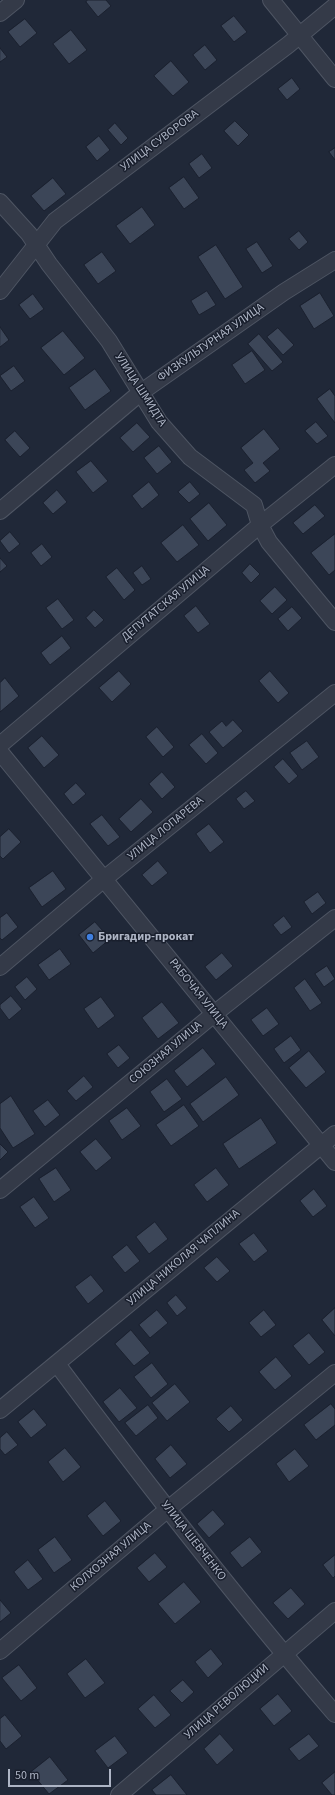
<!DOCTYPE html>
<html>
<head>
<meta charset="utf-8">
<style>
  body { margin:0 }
  #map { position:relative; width:335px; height:1795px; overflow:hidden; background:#202838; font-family:"Source Sans 3",sans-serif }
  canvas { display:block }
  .scale { position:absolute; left:8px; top:1769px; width:103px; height:18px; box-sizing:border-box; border:2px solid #aeb5c5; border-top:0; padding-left:5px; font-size:12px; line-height:14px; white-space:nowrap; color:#aeb5c5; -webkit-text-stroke:3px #191f2d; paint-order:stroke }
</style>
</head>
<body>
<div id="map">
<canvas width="335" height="1795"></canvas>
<div class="scale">50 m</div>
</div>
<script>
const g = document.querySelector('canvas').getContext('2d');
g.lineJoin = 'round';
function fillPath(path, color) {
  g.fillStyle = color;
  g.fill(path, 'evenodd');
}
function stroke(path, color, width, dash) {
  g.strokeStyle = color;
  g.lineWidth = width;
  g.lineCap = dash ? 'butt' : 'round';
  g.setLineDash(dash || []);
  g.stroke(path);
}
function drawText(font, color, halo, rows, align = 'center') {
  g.font = font + ' "Source Sans 3",sans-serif';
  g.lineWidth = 3;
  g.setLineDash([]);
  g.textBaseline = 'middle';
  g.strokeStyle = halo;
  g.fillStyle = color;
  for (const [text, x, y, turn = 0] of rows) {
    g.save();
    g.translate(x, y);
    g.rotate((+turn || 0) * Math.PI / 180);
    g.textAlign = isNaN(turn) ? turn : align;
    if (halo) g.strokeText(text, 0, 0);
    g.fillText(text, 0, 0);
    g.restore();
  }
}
const building = new Path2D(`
  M88 0H106L111 6 98 17 86 2Z
  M234 16 247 32 234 42 221 26Z
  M25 19 37 33 20 47 8 32Z
  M71 30 87 50 69 64 53 44Z
  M205 45 217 60 205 70 193 55Z
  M0 48 7 57 0 62Z
  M171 61 189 82 173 96 154 76Z
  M292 78 300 89 287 100 278 89Z
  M235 121 249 135 238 146 224 131Z
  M115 123 128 138 121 145 108 130Z
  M99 136 110 150 97 161 86 147Z
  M335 148V160L329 152Z
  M202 154 212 168 199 178 189 164Z
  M184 177 199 198 184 209 169 188Z
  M53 178 66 194 44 211 31 196Z
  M142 207 155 225 130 244 116 226Z
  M299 231 308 242 299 250 289 239Z
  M257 242 273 266 262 273 246 249Z
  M216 245 243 287 225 299 198 257Z
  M102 252 116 271 98 284 84 265Z
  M207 291 216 305 199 315 191 301Z
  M320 293 334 316 314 329 300 306Z
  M33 294 44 309 30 319 19 305Z
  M0 327 9 340 0 347Z
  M278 328 294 345 283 355 267 337Z
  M63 331 85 358 64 375 41 348Z
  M259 334 283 362 272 371 248 344Z
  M252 351 265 370 245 384 232 365Z
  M14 366 25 381 11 391 0 376Z
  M95 369 111 391 85 410 69 388Z
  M330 389 335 396V423L317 399Z
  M316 422 328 436 317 444 305 431Z
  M137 423 150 437 133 452 120 438Z
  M264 429 280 449 263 463 270 471 255 483 244 470 253 463 241 448Z
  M15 431 30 448 20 457 5 440Z
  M159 446 172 462 157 474 144 458Z
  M91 461 108 481 93 493 76 472Z
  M149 482 159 495 142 509 132 496Z
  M190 482 200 494 189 503 178 492Z
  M57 490 67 502 53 514 43 503Z
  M209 503 227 525 208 541 190 519Z
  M315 505 325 516 303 534 293 523Z
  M183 525 199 545 177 562 161 543Z
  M10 532 20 544 9 553 0 541Z
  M335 534V570L329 575 311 553Z
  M42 544 52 557 41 566 31 553Z
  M0 558 7 566 0 572Z
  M250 564 260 574 251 583 242 573Z
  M142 566 151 579 142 585 133 573Z
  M117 568 135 590 124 600 106 577Z
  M275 587 287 600 272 614 260 601Z
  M58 599 74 620 62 629 46 608Z
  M196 606 210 624 198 633 184 616Z
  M292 607 302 618 288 631 278 619Z
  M94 610 104 620 95 628 86 618Z
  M62 636 71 648 50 665 41 653Z
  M119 671 131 684 112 702 99 688Z
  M270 671 289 693 278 703 259 681Z
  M5 678 19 696 0 712V683Z
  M233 720 243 731 223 748 209 732 222 721 226 726Z
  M157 727 174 747 163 757 146 737Z
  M202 734 218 753 206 764 189 745Z
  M42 736 59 755 44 768 28 748Z
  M307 741 319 757 302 770 290 753Z
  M283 759 298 776 289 784 274 767Z
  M162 772 175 787 162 799 149 784Z
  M76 783 86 794 73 805 64 794Z
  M246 791 255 801 244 809 236 799Z
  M141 799 153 812 131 832 119 819Z
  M102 815 120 837 108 846 90 824Z
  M209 824 224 842 210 853 196 834Z
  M9 829 21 842 3 859 0 856V837Z
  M158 861 168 873 152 886 142 875Z
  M53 871 66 889 42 907 29 888Z
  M318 892 326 903 312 914 304 902Z
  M7 913 18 927 2 940 0 938V918Z
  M284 916 292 927 281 935 273 925Z
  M95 922 110 939 93 953 79 935Z
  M60 949 71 964 49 980 38 965Z
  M222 953 233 966 216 980 205 967Z
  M327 966 335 979 324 987 315 974Z
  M27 977 37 989 25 1000 15 987Z
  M305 979 322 1003 310 1011 294 988Z
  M11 996 22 1009 9 1020 0 1008V1005Z
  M101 997 115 1016 98 1029 84 1009Z
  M162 1002 179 1023 158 1039 142 1018Z
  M267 1008 279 1024 263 1036 251 1020Z
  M291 1036 301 1050 284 1063 274 1049Z
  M119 1045 130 1058 118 1068 107 1054Z
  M203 1048 216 1064 187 1087 174 1071Z
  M309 1051 326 1072 306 1088 289 1068Z
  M84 1076 93 1087 76 1101 67 1091Z
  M226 1077 239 1095 203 1122 190 1104Z
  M167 1079 182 1099 164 1112 150 1092Z
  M11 1096 35 1134 13 1148 0 1128V1104Z
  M48 1100 60 1115 45 1127 33 1111Z
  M184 1105 199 1126 171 1146 156 1125Z
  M127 1108 141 1126 122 1140 109 1121Z
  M261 1118 277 1143 239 1169 223 1144Z
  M96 1139 112 1158 96 1171 80 1152Z
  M0 1144 8 1152 0 1160Z
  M56 1168 71 1190 54 1202 39 1179Z
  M216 1168 229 1185 207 1202 194 1185Z
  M314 1189 327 1206 313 1217 300 1201Z
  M34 1197 49 1218 35 1228 20 1207Z
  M155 1222 168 1239 149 1254 136 1237Z
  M254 1233 268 1251 254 1262 239 1244Z
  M127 1245 140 1261 125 1273 112 1257Z
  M217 1257 230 1271 217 1282 204 1268Z
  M91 1275 104 1291 88 1304 75 1287Z
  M176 1295 187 1308 177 1316 167 1303Z
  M335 1308V1336L322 1320Z
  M157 1310 168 1323 150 1338 139 1325Z
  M264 1310 276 1325 261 1337 249 1323Z
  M131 1330 150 1353 134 1366 115 1344Z
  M309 1333 325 1352 309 1365 293 1346Z
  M276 1357 292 1376 275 1390 259 1372Z
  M152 1363 168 1384 151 1398 134 1377Z
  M175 1384 190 1402 167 1421 152 1403Z
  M120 1388 137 1408 119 1422 103 1402Z
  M331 1404 335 1409V1425L316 1440 304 1425Z
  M148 1405 158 1418 136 1436 125 1423Z
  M231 1406 243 1420 229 1432 216 1419Z
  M34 1409 47 1425 31 1438 18 1422Z
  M7 1432 18 1445 5 1455 0 1449V1438Z
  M171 1445 187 1464 170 1478 155 1459Z
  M65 1448 81 1467 63 1482 48 1462Z
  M295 1449 309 1466 289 1482 276 1464Z
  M105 1501 121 1521 103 1536 87 1516Z
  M213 1510 225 1524 209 1538 197 1524Z
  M55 1537 72 1560 54 1573 38 1550Z
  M250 1537 262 1552 242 1568 230 1553Z
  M155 1553 167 1567 149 1582 137 1568Z
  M335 1555V1576L333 1578 323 1565Z
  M28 1560 43 1579 28 1590 14 1572Z
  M184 1582 201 1602 175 1624 158 1604Z
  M291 1588 305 1604 288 1619 273 1603Z
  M0 1600 11 1613 0 1622Z
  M211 1649 223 1664 208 1678 195 1662Z
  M86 1659 105 1683 85 1698 67 1674Z
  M19 1665 37 1688 21 1701 2 1678Z
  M183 1680 194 1692 182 1703 170 1691Z
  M278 1694 292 1711 274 1726 260 1709Z
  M154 1695 171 1715 155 1728 138 1709Z
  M5 1715 22 1736 6 1749 0 1741V1719Z
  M220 1734 234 1750 217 1765 204 1749Z
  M309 1734 319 1746 299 1761 289 1749Z
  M115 1736 128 1753 108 1768 95 1751Z
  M50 1757 68 1780 49 1794 31 1772Z
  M335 1772V1795H332L322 1783Z
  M171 1775 187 1795H156L152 1790Z`);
const minor = new Path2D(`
  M271 0 335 79
  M0 13 16 0
  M0 202 29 234 49 264 109 341 159 422 190 457 254 505 260 525 269 542 335 622
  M0 291 55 221 288 45 335 6
  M0 511 140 393 284 292 335 260
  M0 745 260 525 335 465
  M0 752 335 1162
  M0 967 104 879 335 693
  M0 1190 214 1014 335 918
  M57 1364C146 1483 238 1601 335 1714
  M0 1410 335 1134
  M0 1651 168 1509 335 1373
  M119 1795 335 1611`);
const markers = [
  [90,937,4,"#3f7fe0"]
];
const streetNames = [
  ["УЛИЦА СУВОРОВА",160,141,-37],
  ["ФИЗКУЛЬТУРНАЯ УЛИЦА",211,343,-35],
  ["УЛИЦА ШМИДТА",140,390,57],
  ["ДЕПУТАТСКАЯ УЛИЦА",166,604,-40],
  ["УЛИЦА ЛОПАРЕВА",166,829,-39],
  ["РАБОЧАЯ УЛИЦА",198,994,51],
  ["СОЮЗНАЯ УЛИЦА",166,1053,-40],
  ["УЛИЦА НИКОЛАЯ ЧАПЛИНА",184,1258,-40],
  ["УЛИЦА ШЕВЧЕНКО",193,1541,52],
  ["КОЛХОЗНАЯ УЛИЦА",111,1557,-40],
  ["УЛИЦА РЕВОЛЮЦИИ",227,1702,-41]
];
const poiNames = [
  ["Бригадир-прокат",98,937]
];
fillPath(building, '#3c4658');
stroke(building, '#1b212f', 1);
stroke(minor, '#4e5563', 18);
stroke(minor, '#343a48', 16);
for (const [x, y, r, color] of markers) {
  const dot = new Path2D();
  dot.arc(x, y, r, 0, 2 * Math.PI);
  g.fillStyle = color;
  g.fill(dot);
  stroke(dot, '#191f2d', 1.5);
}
drawText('12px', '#aeb5c5', '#191f2d', streetNames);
drawText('bold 12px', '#aeb5c5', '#191f2d', poiNames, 'left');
</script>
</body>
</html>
